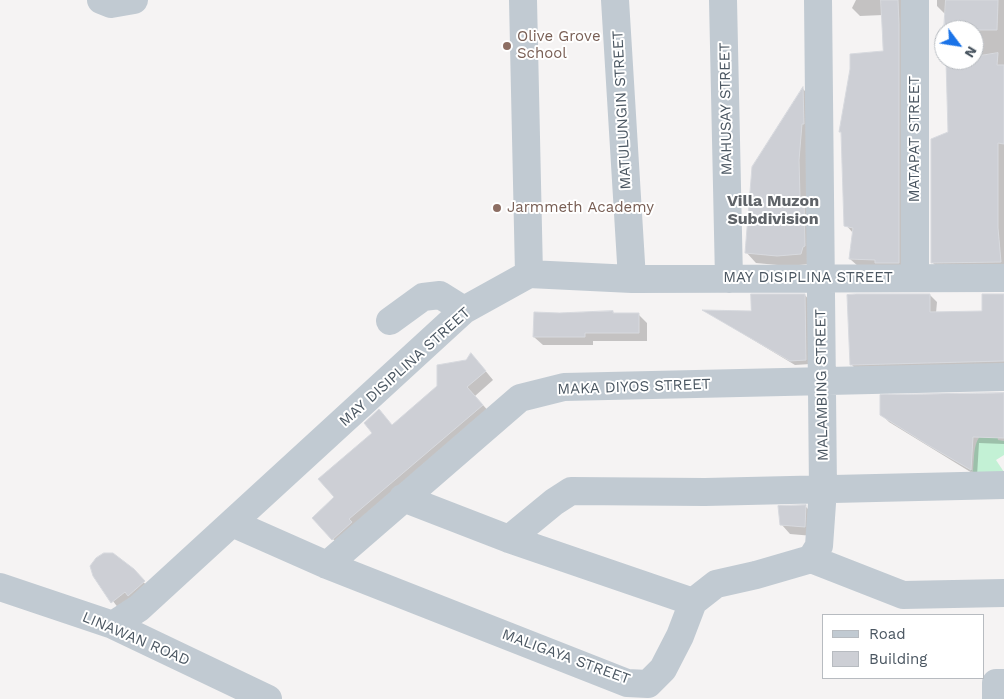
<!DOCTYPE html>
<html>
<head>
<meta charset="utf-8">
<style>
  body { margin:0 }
  #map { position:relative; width:1004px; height:699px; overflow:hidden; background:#f5f3f3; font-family:"Work Sans",sans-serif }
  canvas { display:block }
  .legend { position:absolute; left:822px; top:614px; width:162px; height:65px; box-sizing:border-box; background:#fff; border:1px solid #b7bbc0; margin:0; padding:6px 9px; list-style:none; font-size:15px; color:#4a5661 }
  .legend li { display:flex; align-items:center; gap:10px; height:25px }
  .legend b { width:25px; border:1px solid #b7bbc0 }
  .north { position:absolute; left:934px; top:20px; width:50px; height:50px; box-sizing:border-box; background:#fff; border:1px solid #b7bbc0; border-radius:50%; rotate:121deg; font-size:14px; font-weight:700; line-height:20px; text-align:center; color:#4a5661 }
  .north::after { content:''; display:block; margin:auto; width:18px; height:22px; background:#1a73e8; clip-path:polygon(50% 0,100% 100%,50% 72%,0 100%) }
</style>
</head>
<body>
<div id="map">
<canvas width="1004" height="699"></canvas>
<ul class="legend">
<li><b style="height:6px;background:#c1cad2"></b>Road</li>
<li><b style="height:14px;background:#cdcfd5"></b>Building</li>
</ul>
<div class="north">N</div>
</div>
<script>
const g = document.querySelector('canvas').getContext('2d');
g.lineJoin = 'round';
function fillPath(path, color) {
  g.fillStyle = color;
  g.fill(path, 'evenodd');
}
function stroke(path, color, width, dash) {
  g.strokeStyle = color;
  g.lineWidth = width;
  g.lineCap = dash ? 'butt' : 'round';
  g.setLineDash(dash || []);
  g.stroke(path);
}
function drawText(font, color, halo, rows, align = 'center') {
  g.font = font + ' "Work Sans",sans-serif';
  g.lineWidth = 4;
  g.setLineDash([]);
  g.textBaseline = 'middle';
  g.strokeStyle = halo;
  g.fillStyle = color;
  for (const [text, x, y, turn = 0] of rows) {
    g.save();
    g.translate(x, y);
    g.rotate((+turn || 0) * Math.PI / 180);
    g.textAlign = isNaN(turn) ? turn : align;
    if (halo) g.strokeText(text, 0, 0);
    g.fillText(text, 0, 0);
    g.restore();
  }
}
const green = new Path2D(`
  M996 428 998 440 1004 441V455L996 460 1004 472 992 483 967 468 973 471C975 450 972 433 996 428Z`);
const shadow = new Path2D(`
  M856 0H910L907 270 859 267 850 259 853 233 846 225 884 52 883 15 860 16 852 8Z
  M937 0H1004V271H941L932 262 949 133 946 60H974V30H946V15L937 6Z
  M803 89 813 99 811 264 788 266 756 263 746 252 753 168Z
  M805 295 809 300 810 364 795 365 705 311 752 312Z
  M930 295 937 302 936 313 984 312 1004 295V368L858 371 851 364Z
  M613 312 615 314H638L647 323V341H593V345H543L534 337 559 315Z
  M479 363 493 380 475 396 491 414 342 548 333 539 336 497 392 426Z
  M1004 394V444L979 443 977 476 889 422 881 414Z
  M806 507 814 515 813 536 790 534 782 525Z
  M112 554 151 589 119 609 94 576Z`);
const building = new Path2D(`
  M881 0H898L899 25V263H875V260L849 259 853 228 844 226 841 132H839L850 69V54L883 51Z
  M946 0H998L997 30H944Z
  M998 53 997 65H1004V144L998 143V228L1001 262 931 263V139L948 132 946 61 974 60V57Z
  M803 87 804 124H802L799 160 800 198 804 199 805 246 803 247 801 254 777 256 745 253 752 167Z
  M751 294H805L806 360 790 361 702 310 751 311Z
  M856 294H930V312L982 311V294H1004V361L850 365 847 295Z
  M613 311V313H639V333H585V337H533L534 312 559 313Z
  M471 353 486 371 467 387 483 405 349 519 352 522 332 540 312 518 334 497 318 479 372 433 364 423 379 409 392 425 437 386V365L466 360Z
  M1004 393V438L973 437 971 470 928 445 880 415V395Z
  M806 505 805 527 780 525 778 506Z
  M104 553H113L134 569 145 581 128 596 125 592 111 603 93 576 90 566 96 558Z`);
const minor = new Path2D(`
  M101 0 111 4 134 0
  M523 0 529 274
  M615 0 632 279
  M723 0 729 279
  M915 278V0
  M390 321 423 297 440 295 464 310
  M403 498 509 539 693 602
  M232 523 327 565 627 683 648 684 663 669 680 636 693 602 716 584 756 575 811 559 903 595 1004 593
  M509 539 554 502 571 491 705 492 1004 485
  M811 559 819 546 823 489 818 0
  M327 565 520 398 564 387 1004 377
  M0 587 113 625 268 699
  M113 625 139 608 464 310 529 274 632 279 1004 278
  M996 699V683H1004`);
const markers = [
  [507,46,5,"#8d6e63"],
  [497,208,5,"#8d6e63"]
];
const educationNames = [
  ["Olive Grove",517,37],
  ["School",517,54],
  ["Jarmmeth Academy",507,208]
];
const streetNames = [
  ["MAHUSAY STREET",726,109,-91],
  ["MATULUNGIN STREET",622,110,-93],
  ["MATAPAT STREET",915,139,-90],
  ["MAY DISIPLINA STREET",808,278],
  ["MAY DISIPLINA STREET",405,367,-42],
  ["MALAMBING STREET",822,385,-91],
  ["MAKA DIYOS STREET",634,387,-2],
  ["LINAWAN ROAD",136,639,23],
  ["MALIGAYA STREET",566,657,20]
];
const neighbourhoodNames = [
  ["Villa Muzon",773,201],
  ["Subdivision",773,219]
];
fillPath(green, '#c3f1d5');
fillPath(shadow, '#0003');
fillPath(building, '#cdcfd5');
stroke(building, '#d7d9de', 1);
stroke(minor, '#c1cad2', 28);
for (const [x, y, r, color] of markers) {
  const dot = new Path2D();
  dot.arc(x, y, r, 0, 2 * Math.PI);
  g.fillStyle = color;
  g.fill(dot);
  stroke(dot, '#fff', 2);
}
drawText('15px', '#785e54', '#fff', educationNames, 'left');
drawText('15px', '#4a5661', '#fff', streetNames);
drawText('bold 16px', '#5f6368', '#fff', neighbourhoodNames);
</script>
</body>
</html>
